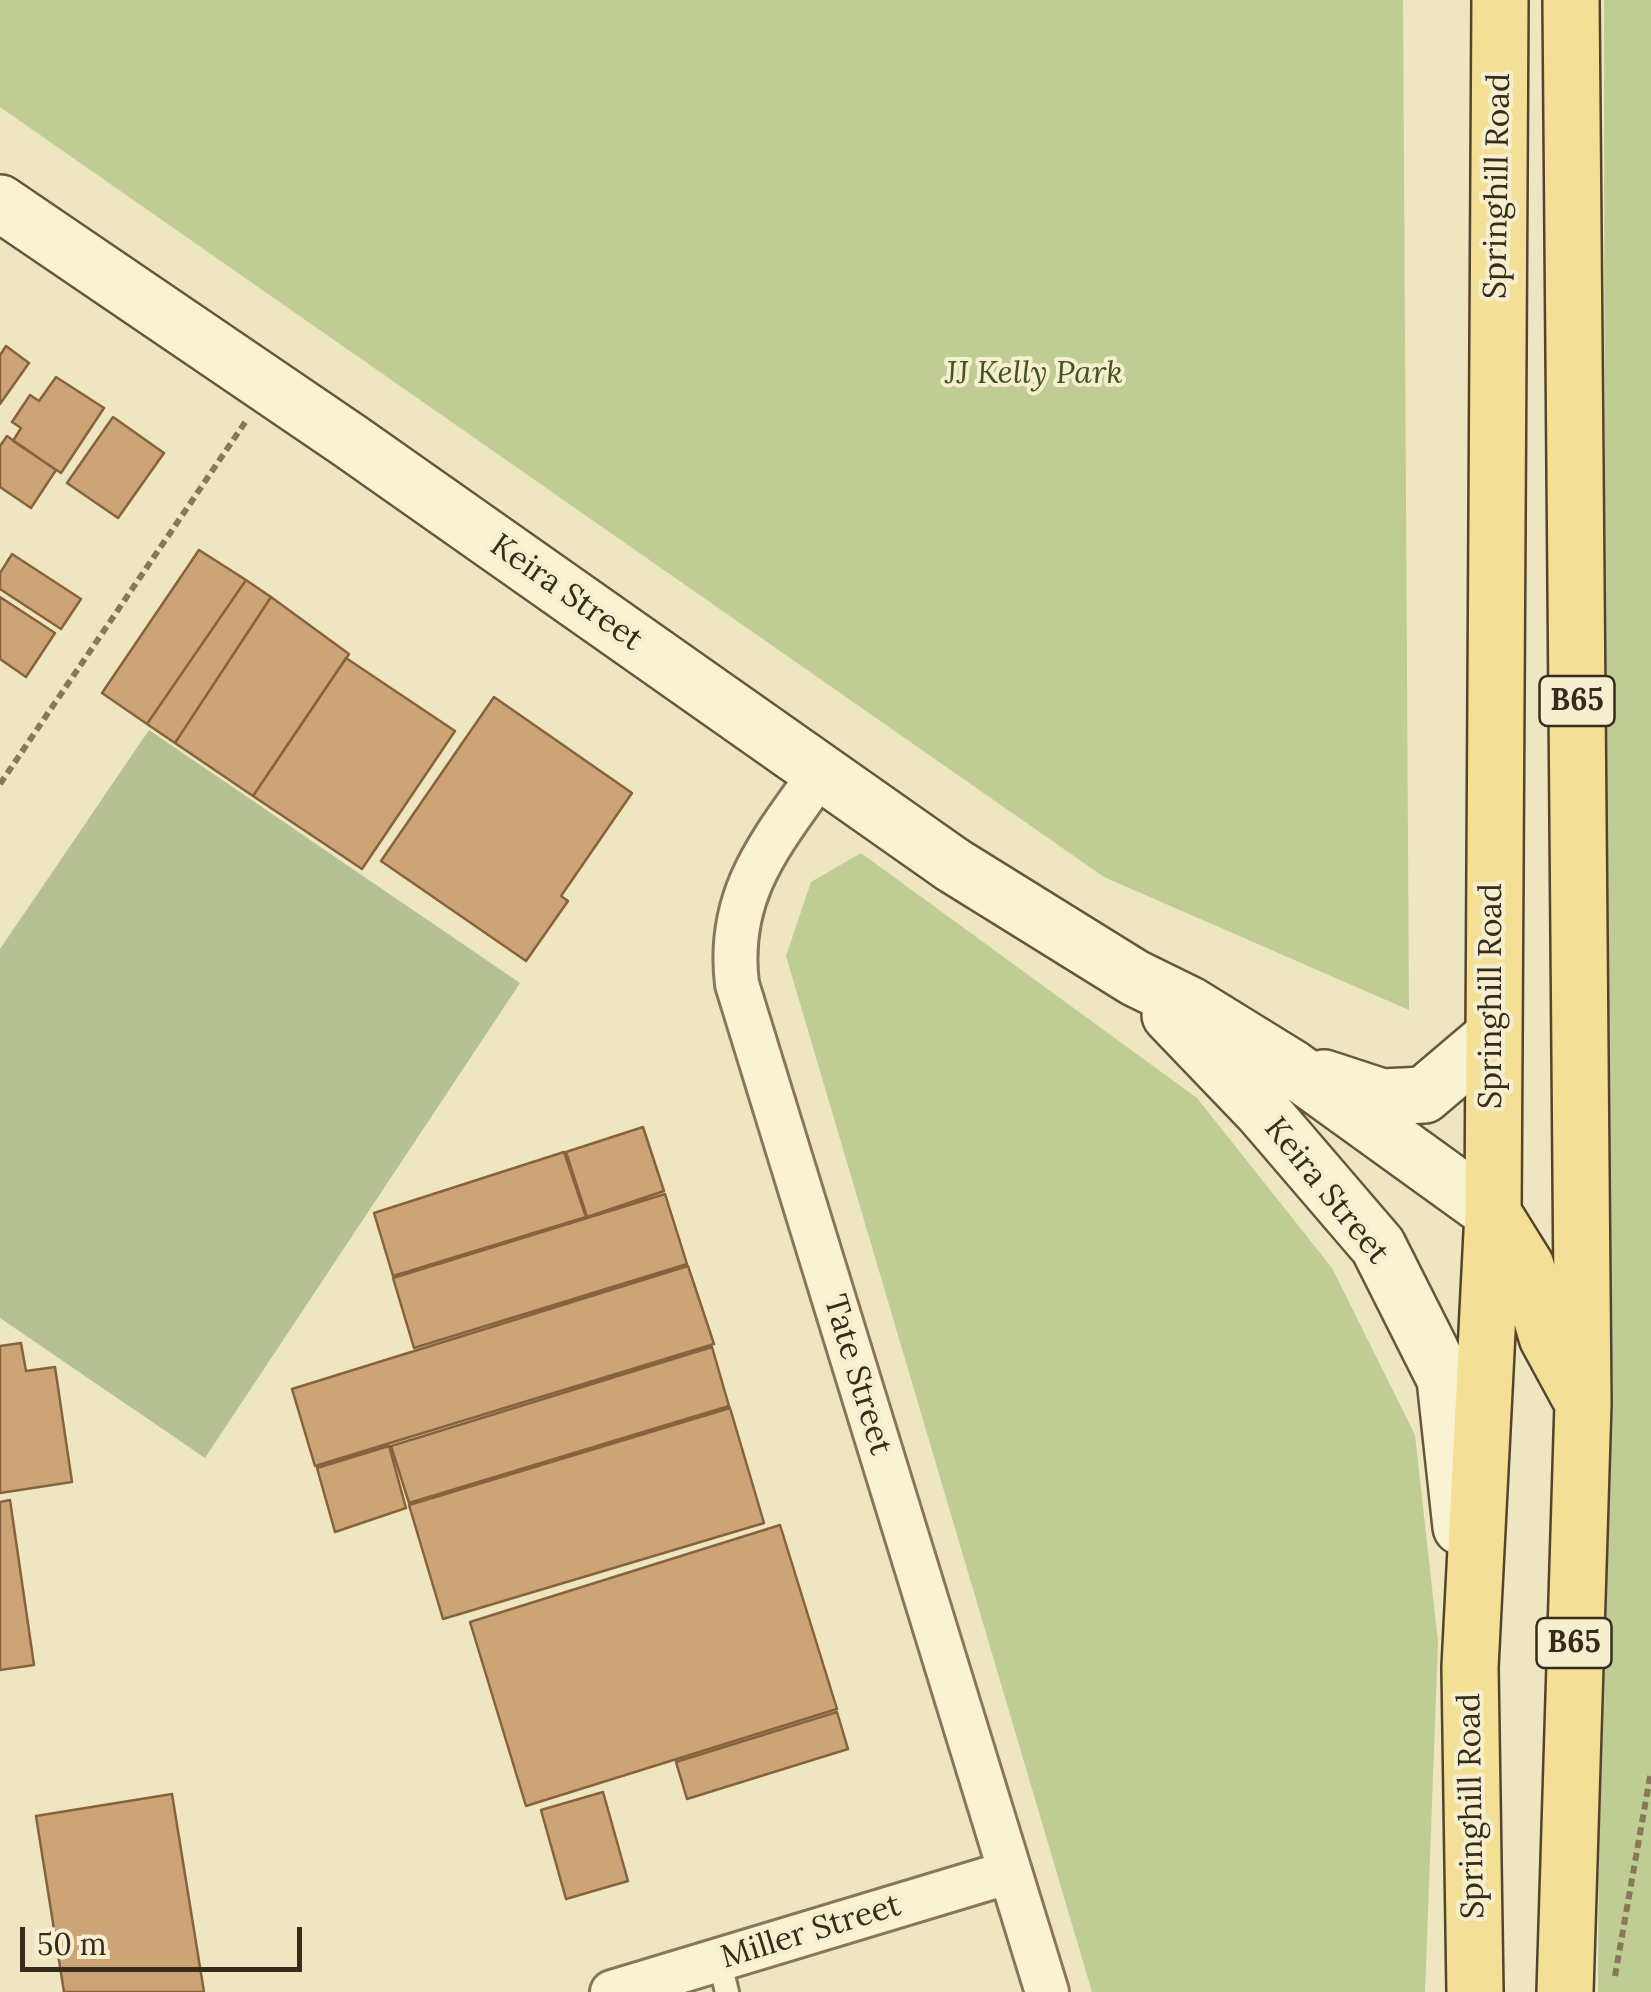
<!DOCTYPE html>
<html>
<head>
<meta charset="utf-8">
<style>
  body { margin:0 }
  #map { position:relative; width:1651px; height:1992px; overflow:hidden; background:#eee6c0; font-family:Lora,serif }
  canvas { display:block }
  .scale { position:absolute; left:20px; top:1927px; width:282px; height:45px; box-sizing:border-box; border:5px solid #372c1c; border-top:0; padding-left:12px; font-size:30px; line-height:35px; white-space:nowrap; color:#372c1c; -webkit-text-stroke:8px #f6efcf; paint-order:stroke }
</style>
</head>
<body>
<div id="map">
<canvas width="1651" height="1992"></canvas>
<div class="scale">50 m</div>
</div>
<script>
const g = document.querySelector('canvas').getContext('2d');
g.lineJoin = 'round';
function fillPath(path, color) {
  g.fillStyle = color;
  g.fill(path, 'evenodd');
}
function stroke(path, color, width, dash) {
  g.strokeStyle = color;
  g.lineWidth = width;
  g.lineCap = dash ? 'butt' : 'round';
  g.setLineDash(dash || []);
  g.stroke(path);
}
function drawText(font, color, halo, rows, align = 'center') {
  g.font = font + ' Lora,serif';
  g.lineWidth = 8;
  g.setLineDash([]);
  g.textBaseline = 'middle';
  g.strokeStyle = halo;
  g.fillStyle = color;
  for (const [text, x, y, turn = 0] of rows) {
    g.save();
    g.translate(x, y);
    g.rotate((+turn || 0) * Math.PI / 180);
    g.textAlign = isNaN(turn) ? turn : align;
    if (halo) g.strokeText(text, 0, 0);
    g.fillText(text, 0, 0);
    g.restore();
  }
}
const green = new Path2D(`
  M0 0H1403L1409 1010 1104 877 0 107Z
  M1604 0H1651V1992H1598L1605 820Z
  M861 853 1197 1098 1332 1268 1415 1435 1438 1642 1425 1992H1092L786 956 811 882Z`);
const cemetery = new Path2D(`
  M149 730 520 983 205 1458 0 1318V949Z`);
const building = new Path2D(`
  M6 346 29 363 0 404V355Z
  M56 377 104 408 61 473 13 441 21 428 12 422 30 395 39 401Z
  M113 417 164 453 118 518 67 483Z
  M7 436 56 470 31 508 0 487V446Z
  M199 550 246 580 147 724 102 693Z
  M12 554 81 599 61 629 0 589V573Z
  M246 580 271 597 175 743 147 724Z
  M0 597 55 633 26 677 0 659Z
  M271 597 349 654 253 796 175 743Z
  M346 658 455 731 362 869 253 796Z
  M494 697 632 793 561 896 568 901 526 961 381 861Z
  M643 1127 664 1191 587 1217 566 1152Z
  M564 1152 586 1217 393 1276 374 1213Z
  M665 1194 687 1264 414 1348 393 1278Z
  M688 1266 714 1344 315 1466 292 1389Z
  M21 1343 26 1371 55 1367 72 1482 0 1493V1346Z
  M712 1347 729 1406 409 1503 391 1446Z
  M730 1408 764 1523 443 1619 409 1505Z
  M389 1446 406 1508 335 1532 317 1468Z
  M10 1500 34 1665 0 1670V1502Z
  M780 1525 837 1709 526 1806 470 1622Z
  M837 1712 848 1749 687 1799 676 1762Z
  M603 1792 628 1881 566 1899 541 1810Z
  M172 1794 204 1992H64L36 1816Z`);
const path = new Path2D(`
  M0 784 246 421
  M1615 1976 1651 1771`);
const lane = new Path2D(`
  M719 1960 727 1992`);
const street = new Path2D(`
  M821 772C772 842 726 893 737 984L1047 1992
  M612 1992 1010 1872`);
const secondary = new Path2D(`
  M0 203 350 441 953 865 1135 978 1190 1005 1292 1068 1493 1213
  M1170 1015 1263 1112 1378 1246 1445 1379 1461 1527
  M1324 1078 1382 1097 1424 1095 1490 1039`);
const primary = new Path2D(`
  M1493 1213 1526 1266 1547 1337 1578 1394
  M1475 1992 1470 1667 1493 1213 1500 0
  M1565 1992 1583 1403 1571 0`);
const shields = [
  [1577,701,75],
  [1574,1643,75]
];
const shieldNames = [
  ["B65",1577,701],
  ["B65",1574,1643]
];
const streetNames = [
  ["Springhill Road",1498,186,-89],
  ["Keira Street",566,593,35],
  ["Springhill Road",1492,996,-90],
  ["Keira Street",1326,1191,51],
  ["Tate Street",857,1375,73],
  ["Springhill Road",1472,1806,-91],
  ["Miller Street",811,1932,-17]
];
const parkNames = [
  ["JJ Kelly Park",1034,374]
];
fillPath(green, '#bfcc94');
fillPath(cemetery, '#b6c193');
fillPath(building, '#cda475');
stroke(building, '#87633d', 2.5);
stroke(lane, '#887758', 28);
stroke(street, '#887758', 48);
stroke(secondary, '#69573b', 60);
stroke(primary, '#55442c', 60);
stroke(path, '#887758', 6, [8, 5]);
stroke(lane, '#f9f2d3', 22);
stroke(street, '#f9f2d3', 42);
stroke(secondary, '#f9f2d3', 55);
stroke(primary, '#f3e096', 55);
for (const [x, y, w] of shields) {
  const box = new Path2D();
  box.roundRect(x - w / 2, y - 25, w, 50, 8);
  g.fillStyle = '#f6efcf';
  g.fill(box);
  stroke(box, '#372c1c', 2.5);
}
drawText('bold 30px', '#372c1c', null, shieldNames);
drawText('32px', '#372c1c', '#f6efcf', streetNames);
drawText('italic 32px', '#425422', '#f6efcf', parkNames);
</script>
</body>
</html>
